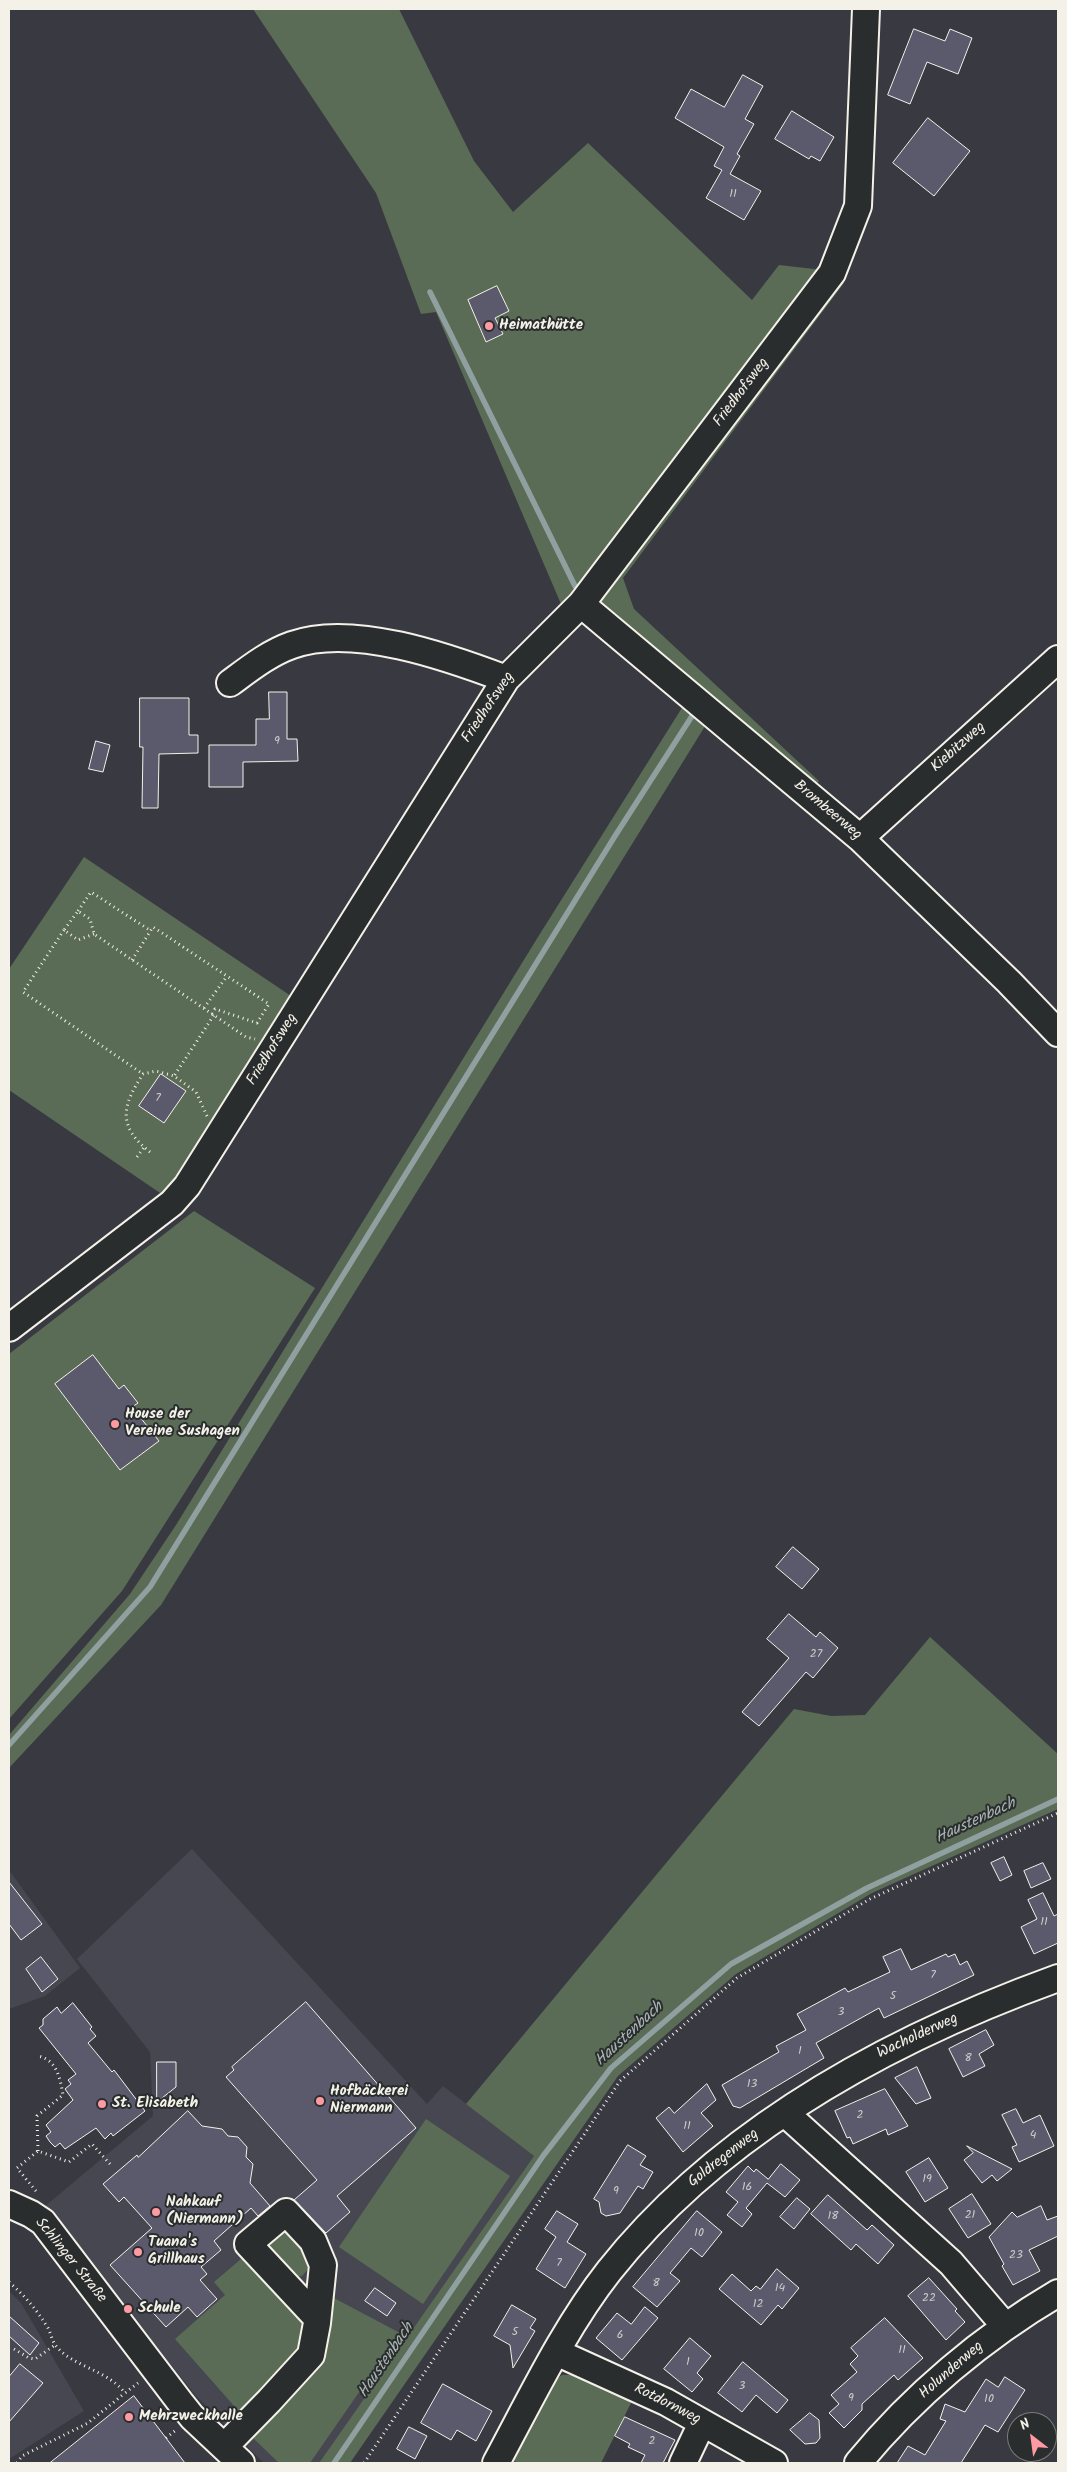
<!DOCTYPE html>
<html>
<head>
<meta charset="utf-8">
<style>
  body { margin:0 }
  #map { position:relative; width:1067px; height:2472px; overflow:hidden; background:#393a41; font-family:Kalam,sans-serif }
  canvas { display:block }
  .frame { position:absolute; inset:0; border:10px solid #f4f1e8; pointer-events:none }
  .north { position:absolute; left:1007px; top:2412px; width:50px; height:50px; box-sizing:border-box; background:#2a2d2e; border:1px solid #7b7b78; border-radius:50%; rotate:330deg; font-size:14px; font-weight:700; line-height:20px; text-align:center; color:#f4f1e8 }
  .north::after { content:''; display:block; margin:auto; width:18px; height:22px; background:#ff9aa2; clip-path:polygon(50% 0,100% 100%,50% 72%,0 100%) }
</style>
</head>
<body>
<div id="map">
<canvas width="1067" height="2472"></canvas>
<div class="frame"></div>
<div class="north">N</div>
</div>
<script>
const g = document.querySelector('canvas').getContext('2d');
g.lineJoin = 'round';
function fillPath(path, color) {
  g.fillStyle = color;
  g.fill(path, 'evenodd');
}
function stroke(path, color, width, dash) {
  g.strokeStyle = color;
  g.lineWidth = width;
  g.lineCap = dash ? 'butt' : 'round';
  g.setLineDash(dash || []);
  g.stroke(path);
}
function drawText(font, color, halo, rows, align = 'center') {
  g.font = font + ' Kalam,sans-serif';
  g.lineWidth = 4;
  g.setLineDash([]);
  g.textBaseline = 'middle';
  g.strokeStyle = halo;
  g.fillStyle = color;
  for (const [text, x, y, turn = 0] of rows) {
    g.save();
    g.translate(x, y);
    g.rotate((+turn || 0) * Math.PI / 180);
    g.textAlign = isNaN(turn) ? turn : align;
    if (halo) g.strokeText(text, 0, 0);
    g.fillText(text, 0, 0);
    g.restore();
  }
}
const built = new Path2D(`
  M192 1849 427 2104 443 2086 534 2156 319 2463H264L196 2396 44 2207 153 2116 150 2052 77 1959Z
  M9 1870 80 1968 45 1996 9 2009Z
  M9 2291 21 2303 84 2411 9 2459Z`);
const green = new Path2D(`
  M253 9H399L474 161 513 212 588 143 752 300 779 265 823 270 604 553 561 604 436 312 421 314 376 193Z
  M838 274 844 283 623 578 634 609 819 781 811 792 586 603Z
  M685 703 707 723 161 1605 9 1768V1735L130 1594 176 1525 538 937Z
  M84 857 297 1000 163 1195 9 1090V969Z
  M194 1211 315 1288 122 1591 9 1719V1354Z
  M930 1637 1058 1754V1809L872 1893 736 1974 618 2076 350 2463H319L534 2156 466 2104 794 1709 831 1716 865 1715Z
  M426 2119 510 2176 423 2304 339 2247Z
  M286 2228 310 2253 311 2266 302 2276 289 2278 263 2248Z
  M241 2259H248L305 2320 300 2351 242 2415 175 2339 225 2295 214 2282Z
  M332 2297 400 2333 310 2463H279L253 2438 310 2376 330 2331Z
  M562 2375H578L632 2401 601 2463H519L511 2460 550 2384Z`);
const stream = new Path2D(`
  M430 292 575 586 579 589
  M9 1745 150 1587 615 836 694 713
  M334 2463 543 2156 611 2068 731 1964 867 1888 1058 1799`);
const building = new Path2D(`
  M914 29 945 41 950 29 972 38 958 74 927 62 910 104 888 95Z
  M743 75 763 86 745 119 754 124 737 154 740 156 730 174 761 191 744 220 706 198 722 170 714 166 724 147 675 118 691 89 724 107Z
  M792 111 834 137 820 161 811 156 809 159 775 139Z
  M928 118 970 151 934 196 893 163Z
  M497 286 509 311 495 318 503 334 486 342 468 300Z
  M269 692H287V739H297L298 761 243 762V787H209V745H256V719H269Z
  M140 698H189V735H198V753L159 754 158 808H142L143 747H140Z
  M96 741 110 745 103 772 89 769Z
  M161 1074 186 1091 164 1123 139 1106Z
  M93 1355 119 1389 124 1385 138 1403 132 1407 159 1441 120 1470 55 1384Z
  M793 1547 819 1569 802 1589 776 1567Z
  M789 1614 816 1637 820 1632 838 1648 813 1678 806 1672 759 1726 742 1712 789 1658 767 1639Z
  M1004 1857 1012 1875 1000 1881 991 1863Z
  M1043 1863 1051 1879 1031 1888 1024 1871Z
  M9 1882 42 1924 21 1940 9 1924Z
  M1043 1893 1054 1916 1058 1914V1943L1034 1954 1021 1927 1037 1919 1028 1900Z
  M901 1949 911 1970 946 1954 948 1957 955 1954 960 1965 967 1961 974 1975 884 2018 879 2008 816 2043 824 2058 740 2108 733 2106 722 2085 779 2052 776 2046 806 2030 797 2014 845 1988 848 1992 890 1972 883 1957Z
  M41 1957 58 1979 42 1992 26 1969Z
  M306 2002 416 2128 337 2196 350 2212 326 2233 294 2200 317 2180 226 2077 234 2070 232 2067Z
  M73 2003 92 2027 90 2029 96 2036 88 2043 112 2072 114 2070 145 2111 113 2136 111 2133 105 2139 96 2128 65 2149 60 2143 55 2147 50 2142 46 2136 51 2132 46 2125 73 2100 65 2089 71 2084 68 2080 76 2074 39 2028 43 2025V2019L57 2007 61 2013Z
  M986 2030 994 2045 979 2054 985 2066 963 2077 949 2049Z
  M157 2062H176V2087L157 2102Z
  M917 2067 931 2098 916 2104 895 2078Z
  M707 2084 716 2100 701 2113 713 2126 683 2152 656 2118 669 2107 674 2113Z
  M885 2089 908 2126 888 2135 886 2129 853 2144 850 2137 847 2138 835 2111Z
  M1016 2109 1023 2123 1040 2115 1054 2146 1019 2162 1012 2147 1017 2145 1002 2115Z
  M188 2111 202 2126 222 2129 228 2136 238 2137 247 2147 246 2157 253 2164 250 2183 270 2206 258 2216 251 2208 214 2241 221 2250 201 2267 207 2274 200 2280 217 2299 197 2317 188 2307 166 2327 110 2265 152 2228 124 2197 119 2202 103 2184 137 2155 138 2157Z
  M628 2145 646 2156 640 2165 653 2172 643 2189 638 2186 620 2213 606 2216 601 2213 599 2202 594 2199Z
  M967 2146 1012 2169 997 2181 992 2175 982 2183 964 2160 973 2153Z
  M929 2158 948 2188 925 2202 906 2172Z
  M781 2164 800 2180 785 2197 767 2183 746 2208 752 2214 742 2227 727 2215 738 2202 726 2192 748 2166 754 2172 756 2169 768 2179Z
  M972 2194 991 2224 968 2238 949 2209Z
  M828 2195 867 2230 872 2225 894 2245 878 2264 856 2244 851 2250 811 2214Z
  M797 2198 810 2209 794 2229 780 2217Z
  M1041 2206 1047 2220 1058 2216V2236L1029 2250 1040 2271 1013 2285 1002 2266 1004 2264 989 2237 1012 2212 1017 2217Z
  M557 2211 578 2224 567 2242 586 2254 565 2288 536 2269 556 2237 545 2229Z
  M697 2211 722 2232 702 2257 691 2248 670 2273 680 2281 657 2307 633 2287Z
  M777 2269 799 2288 782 2309 778 2305 761 2325 719 2289 732 2274 751 2291 756 2286 760 2289Z
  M929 2278 957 2309 955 2311 965 2322 946 2340 908 2296Z
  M375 2288 396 2303 387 2316 365 2301Z
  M512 2305 536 2319 530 2328 535 2331 513 2368 510 2345 494 2336Z
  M645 2307 658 2318 622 2360 596 2338 617 2313 631 2324Z
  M9 2316 39 2343 30 2355 9 2336Z
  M885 2318 923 2358 898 2380 894 2375 862 2404V2410L844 2428 829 2413 839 2404 831 2395 857 2372 850 2364 858 2356 851 2348Z
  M690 2338 711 2356 697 2373 703 2379 692 2392 664 2369Z
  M743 2362 788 2400 777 2413 756 2395 742 2412 718 2393Z
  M20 2364 43 2383 9 2422V2377Z
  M1005 2377 1025 2390 998 2432 985 2425 961 2463H897L908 2446 925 2455 946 2421 940 2419 945 2404 965 2412 986 2379 998 2387Z
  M443 2384 492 2411 476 2441 457 2430 451 2440 421 2423Z
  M134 2396 185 2463H50Z
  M810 2413 819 2420 820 2438 816 2443 805 2444 790 2430Z
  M625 2417 675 2440 663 2463H641L645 2455 628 2447 630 2444 615 2436Z
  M409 2427 427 2436 415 2459 397 2449Z`);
const path = new Path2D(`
  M78 911 91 892 151 931
  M64 930 23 992 143 1074
  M94 934 78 940 64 930 78 911 90 919 94 934 246 1037 255 1039
  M132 960 153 927 269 1004 257 1023 215 1009 212 1014
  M204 1008 227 976
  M207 1116 196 1092 174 1076 214 1015
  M150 1152C117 1126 122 1106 143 1074L156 1071 174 1076
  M137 1157 144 1147
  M38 2151 37 2116 63 2095C60 2078 57 2060 38 2056
  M36 2191 17 2168 38 2151 69 2162 92 2144 110 2164
  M9 2282C25 2296 37 2310 48 2328 51 2334 52 2341 56 2346 73 2367 106 2369 125 2393L138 2383
  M14 2349 29 2358 35 2359 55 2345
  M166 2438 176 2430
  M17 2463 22 2456 88 2423 125 2393
  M364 2463 620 2081 737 1978 870 1899 1058 1813`);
const minor = new Path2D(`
  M581 604 860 838 1009 982 1058 1033
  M230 683C249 669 269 653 292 645 352 623 448 657 506 679
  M860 838 1058 659
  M9 1328 172 1203 187 1186 506 679 581 604 832 273 858 206 866 9
  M785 2113 951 2263 1005 2326
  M9 2204 31 2214 43 2222 180 2402 192 2417 241 2463
  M556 2352 666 2402 774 2463
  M224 2447 269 2401 311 2355 317 2323 323 2265 313 2241 286 2212 248 2244 317 2318
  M496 2463C530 2400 565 2327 609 2271 721 2130 892 2038 1058 1978
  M683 2463 702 2423
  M858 2463C913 2396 983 2337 1058 2293`);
const markers = [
  [489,326,5,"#ff9aa2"],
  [115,1424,5,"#ff9aa2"],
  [320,2101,5,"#ff9aa2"],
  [102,2104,5,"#ff9aa2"],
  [156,2212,5,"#ff9aa2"],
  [138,2252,5,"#ff9aa2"],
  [128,2309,5,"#ff9aa2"],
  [129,2417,5,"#ff9aa2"]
];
const numberNames = [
  ["11",733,195],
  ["9",277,742],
  ["7",158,1099],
  ["27",816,1655],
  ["11",1044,1923],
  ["7",933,1976],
  ["5",893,1997],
  ["3",841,2013],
  ["1",800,2052],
  ["8",968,2059],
  ["13",752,2085],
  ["2",860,2116],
  ["11",687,2127],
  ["4",1033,2136],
  ["19",927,2180],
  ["16",747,2188],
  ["9",616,2192],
  ["21",970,2216],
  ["18",833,2217],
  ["10",699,2234],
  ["23",1016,2256],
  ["7",559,2264],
  ["8",656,2284],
  ["14",780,2289],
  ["22",929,2299],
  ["12",758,2305],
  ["5",515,2333],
  ["6",620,2336],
  ["11",902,2351],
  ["1",688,2363],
  ["3",742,2387],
  ["9",851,2399],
  ["10",989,2400],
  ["2",652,2442]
];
const poiNames = [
  ["Heimathütte",499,326],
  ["House der",125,1415],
  ["Vereine Sushagen",125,1432],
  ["Hofbäckerei",330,2092],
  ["Niermann",330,2109],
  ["St. Elisabeth",112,2104],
  ["Nahkauf",166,2203],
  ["(Niermann)",166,2220],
  ["Tuana's",148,2243],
  ["Grillhaus",148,2260],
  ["Schule",138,2309],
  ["Mehrzweckhalle",139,2417]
];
const streetNames = [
  ["Friedhofsweg",742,393,-53],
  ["Friedhofsweg",489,708,-56],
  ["Kiebitzweg",959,748,-42],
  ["Brombeerweg",827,811,40],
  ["Friedhofsweg",273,1050,-58],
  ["Wacholderweg",918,2037,-25],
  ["Goldregenweg",724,2159,-38],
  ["Schlinger Straße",70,2261,51],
  ["Holunderweg",952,2371,-41],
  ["Rotdornweg",667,2405,27]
];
const waterNames = [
  ["Haustenbach",976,1822,-25],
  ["Haustenbach",630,2035,-43],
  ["Haustenbach",387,2361,-56]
];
fillPath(built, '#474751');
fillPath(green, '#5a6c55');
stroke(stream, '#90a0a0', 5.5);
fillPath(building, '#5b5a6d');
stroke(building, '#f4f1e8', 1);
stroke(minor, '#f4f1e8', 30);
stroke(path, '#f4f1e8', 3, [1, 4]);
stroke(minor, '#2a2d2e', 26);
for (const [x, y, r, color] of markers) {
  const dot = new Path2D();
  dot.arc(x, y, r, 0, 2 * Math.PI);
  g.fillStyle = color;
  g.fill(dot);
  stroke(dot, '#2a2d2e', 2);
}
drawText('12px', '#cecbc9', null, numberNames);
drawText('bold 15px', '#f4f1e8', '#2a2d2e', poiNames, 'left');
drawText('15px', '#f4f1e8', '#2a2d2e', streetNames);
drawText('italic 16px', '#a9b4b2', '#2a2d2e', waterNames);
</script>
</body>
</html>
